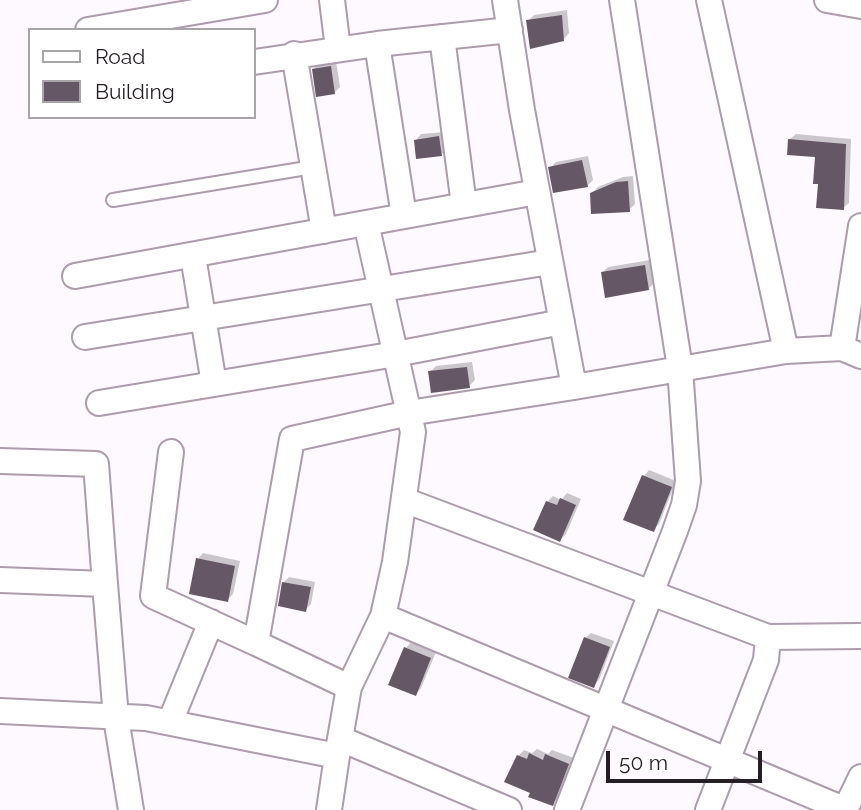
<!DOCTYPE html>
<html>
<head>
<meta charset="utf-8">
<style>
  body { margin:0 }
  #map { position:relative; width:861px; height:810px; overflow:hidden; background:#fef8ff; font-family:Raleway,sans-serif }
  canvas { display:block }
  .legend { position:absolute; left:28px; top:28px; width:228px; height:91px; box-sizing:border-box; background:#fff; border:2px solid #a8a5a8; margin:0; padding:9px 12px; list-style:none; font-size:21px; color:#251f25 }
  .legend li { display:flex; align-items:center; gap:14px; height:35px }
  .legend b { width:35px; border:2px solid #a8a5a8 }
  .scale { position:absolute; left:606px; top:751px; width:156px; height:32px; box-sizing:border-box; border:4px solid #251f25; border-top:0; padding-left:9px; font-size:21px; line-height:24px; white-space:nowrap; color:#251f25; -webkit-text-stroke:5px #fff; paint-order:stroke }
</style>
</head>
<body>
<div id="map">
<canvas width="861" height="810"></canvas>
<ul class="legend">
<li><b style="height:9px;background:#fff"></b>Road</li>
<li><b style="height:19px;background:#655766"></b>Building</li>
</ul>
<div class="scale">50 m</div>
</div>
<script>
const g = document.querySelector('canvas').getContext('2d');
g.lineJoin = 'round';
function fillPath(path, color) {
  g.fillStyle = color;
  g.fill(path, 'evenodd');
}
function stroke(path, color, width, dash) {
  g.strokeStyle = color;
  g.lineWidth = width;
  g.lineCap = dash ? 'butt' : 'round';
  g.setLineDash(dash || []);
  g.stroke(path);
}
const shadow = new Path2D(`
  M567 10 569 33 564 39 528 21 534 15Z
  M336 61 340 87 334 93 313 69 319 63Z
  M445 132 447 149 441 155 416 140 421 134Z
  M796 134 851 139 849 203 843 208 819 183 816 156 790 139Z
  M588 156 593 180 587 186 550 168 556 162Z
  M633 176 635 204 629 210 592 193 598 187 623 177Z
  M650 260 654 283 648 289 603 272 608 267Z
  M472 362 475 380 469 386 430 372 436 366Z
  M649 470 676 481 659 524 653 530 644 476Z
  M567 493 581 499 566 534 560 540 547 502 553 496 561 500Z
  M203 553 240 561 233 594 227 600 198 559Z
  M289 577 315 582 311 604 305 610 283 583Z
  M591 633 614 641 599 680 593 686 585 638Z
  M411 642 436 652 421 688 416 694 406 648Z
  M537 749 548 754 552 750 574 758 558 798 552 804 532 793 518 756 524 750 532 753Z`);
const building = new Path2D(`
  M562 15 564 41 530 49 526 20Z
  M331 66 335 94 316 97 312 69Z
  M439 136 442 156 416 159 414 140Z
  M788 139 846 144 844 210 816 208 818 184H813L815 157 787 155Z
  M582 160 588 187 553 193 548 167Z
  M628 181 630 212 591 214 590 193 616 182Z
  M645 265 649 290 605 298 601 272Z
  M467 367 470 388 431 393 428 371Z
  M642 475 672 487 654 532 623 520Z
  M560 498 576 505 560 542 533 530 546 501 557 505Z
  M196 558 235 566 228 602 189 594Z
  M282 582 311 587 306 612 278 606Z
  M584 637 610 647 594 688 568 678Z
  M404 647 431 658 416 696 388 685Z
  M529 753 543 760 545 754 569 764 553 806 528 797 530 793 504 782 517 755 527 759Z`);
const lane = new Path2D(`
  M113 200 313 167`);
const street = new Path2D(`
  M332 0 338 49
  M505 0 522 110 574 387 786 351 842 348 861 356
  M709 0 786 351
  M827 0 861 6
  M88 30 265 0
  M442 37 464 205
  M377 44 404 216
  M294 54 324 231
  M254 62 377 44 510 30
  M366 223 537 192
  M193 256 214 384 396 354 562 322
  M75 276 366 223 413 432 395 562 383 616
  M85 337 550 262
  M842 348 861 226
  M99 403 214 384
  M171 452 153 596 256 643 292 439 409 413 574 387
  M0 461 96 464 105 584
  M404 500 768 637 766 660 708 810
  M0 580 105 584 116 718 131 810
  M768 637 861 636
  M256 643 349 687
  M0 711 146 718 337 756 349 687 383 616 846 810
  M170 722 211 622
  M341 739 509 810
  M329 810 337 756
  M567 810 675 531 684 505 688 481 680 368 622 0
  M845 810 861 777`);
fillPath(shadow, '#0003');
fillPath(building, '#655766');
stroke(lane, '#ac9cac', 16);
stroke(street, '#ac9cac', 28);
stroke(lane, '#fff', 12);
stroke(street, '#fff', 24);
</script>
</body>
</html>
